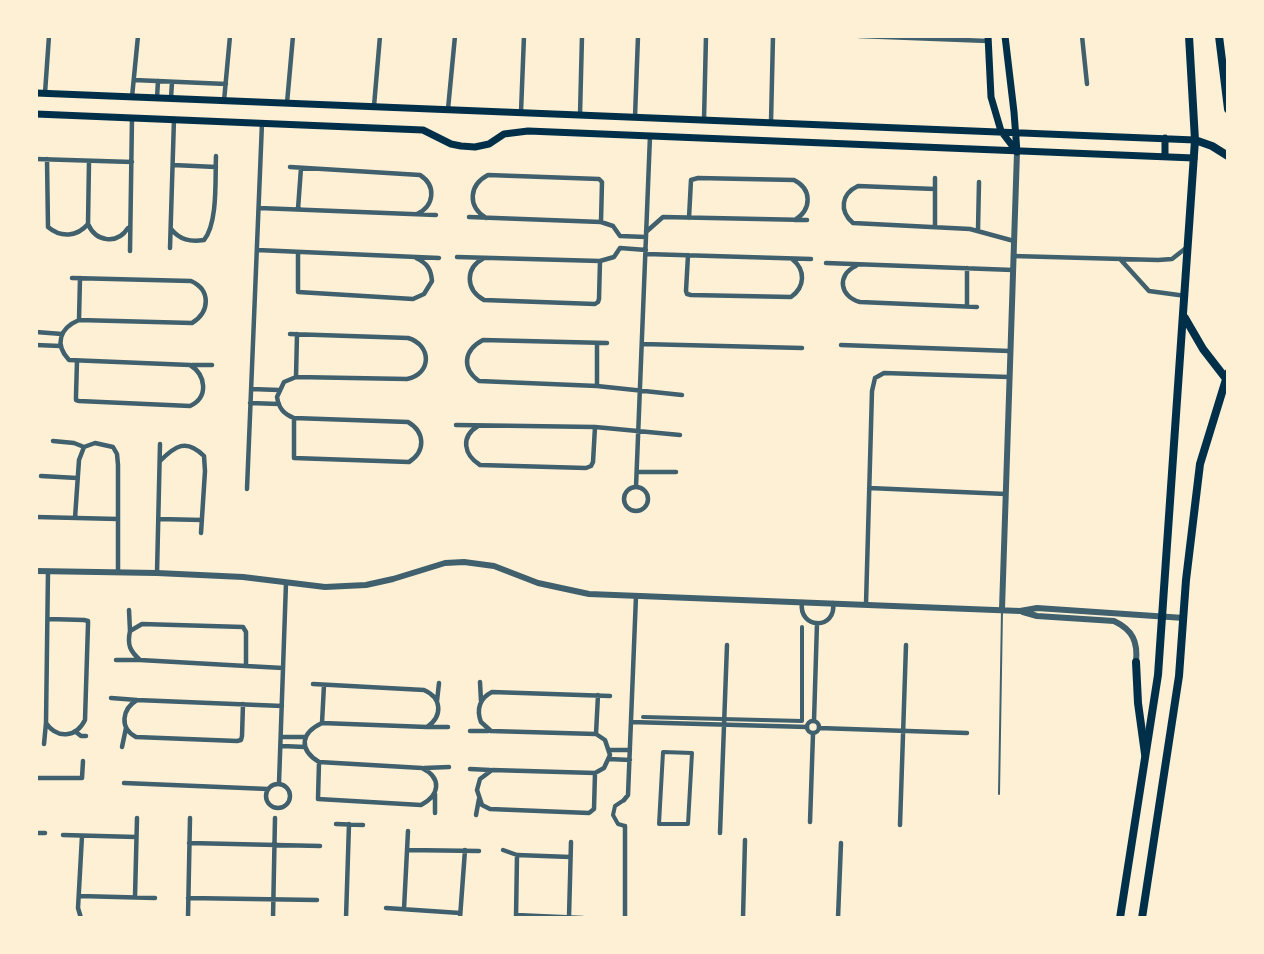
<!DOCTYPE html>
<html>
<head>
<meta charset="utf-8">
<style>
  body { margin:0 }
  #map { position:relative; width:1264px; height:954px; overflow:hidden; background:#fdf0d5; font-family:"Noto Sans",sans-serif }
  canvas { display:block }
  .frame { position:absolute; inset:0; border:38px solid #fdf0d5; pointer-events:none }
</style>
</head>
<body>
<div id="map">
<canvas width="1264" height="954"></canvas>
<div class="frame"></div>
</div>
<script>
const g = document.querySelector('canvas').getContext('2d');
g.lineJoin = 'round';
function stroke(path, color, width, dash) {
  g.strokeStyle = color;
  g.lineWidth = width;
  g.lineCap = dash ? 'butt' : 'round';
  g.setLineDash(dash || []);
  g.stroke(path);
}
const service = new Path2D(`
  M999 794 1002 610`);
const pedestrian = new Path2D(`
  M643 717 802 721V627
  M663 752 692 753 688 824H659Z
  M624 800 615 806 613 815 618 824 625 826`);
const minor = new Path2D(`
  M859 36 988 41
  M1082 36 1087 84
  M134 80 226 84
  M45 93 49 36
  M132 97 138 36
  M157 98 158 81
  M171 98 172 82
  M224 101 230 36
  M287 103 293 36
  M374 106 380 36
  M448 109 455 36
  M521 112 524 36
  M580 115 582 36
  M635 117 638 36
  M704 120 706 36
  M771 122 773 36
  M36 159 132 162
  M47 159 48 227C61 238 77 237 88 224
  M89 161 88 224C96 242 117 245 128 228
  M173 165 216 167
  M290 167 420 175C437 186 434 206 417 214
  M935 189 858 186C841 194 839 211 853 223L970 229 1014 241
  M259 208 436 215
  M298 209 301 168
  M469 217 601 222 613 226 620 236 646 237
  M486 218C467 206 469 185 488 175L599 179 602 182 601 222
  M689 218 691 180 698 178 794 180C812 189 812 209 795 220
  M935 226V178
  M171 229C180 240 190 242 204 240 218 223 215 179 216 156
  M978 230 979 182
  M646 232 663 217 807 220
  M170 248 174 119
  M257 250 439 258
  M130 251 132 118
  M298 253V292L413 299 424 294 432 281C431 269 427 263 416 258
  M646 254 811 259
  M688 255 686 291 687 294 691 295 791 297C805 287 806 270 792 259
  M1013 256 1158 260 1172 259 1186 248
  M457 257 600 261 614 257 620 248 646 250
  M484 258C465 268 465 289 484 300L595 304 598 302 599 299 600 261
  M1120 259 1149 291 1186 296
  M826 263 1013 270
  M856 266C836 275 840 297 860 302L977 307
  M72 278 191 281C211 290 210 312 192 323L79 320C60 328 54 344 69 360L190 365C206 375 209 397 190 406L79 401 76 400V396L77 361
  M967 306V268
  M79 320 80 278
  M36 332 62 334
  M290 334 408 338C432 345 432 374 407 379L296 377 284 382 277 397C279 409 284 414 294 418L408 422C425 432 426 451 409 462L294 458V418
  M607 343 483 340C464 350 461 368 479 381L597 386 682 395
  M642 344 802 348
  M36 345 60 346
  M841 345 1010 351
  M192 365H212
  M296 377 297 334
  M597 386V344
  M251 389 279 390
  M250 403 279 404
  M456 425 595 427 680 435
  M478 426C460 437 464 455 480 465L586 468 591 466 593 462 595 427
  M53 441 74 443 84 447
  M160 461C175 446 186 438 204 456L205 471 201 533
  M637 472H676
  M41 476 77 478
  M636 487 650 136
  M624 499a12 12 0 1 1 24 0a12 12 0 1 1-24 0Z
  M869 488 1006 494
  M247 489 262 123
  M36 517 118 519
  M75 518 79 460 84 447 95 443 113 447 117 454 118 465V572
  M159 519 202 520
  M48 571 46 723C57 739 76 738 85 720L88 624V621L84 620 49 619
  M157 573 160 444
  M802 602C798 630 837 630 833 603
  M866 604 872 391 875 378 884 373 1009 377
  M129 610 130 631
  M116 660H140
  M246 666V632L243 627 142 624 130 631C127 645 130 651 140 660L246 666 283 668
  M480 682 481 701
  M313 684 424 690C442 698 443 716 427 727L322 723C301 733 298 749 319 762L422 768C442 778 440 795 421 805L318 799 319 762
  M111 698 137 700
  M437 701 439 683
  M243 704 242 736 241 740 237 741 136 737C119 728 122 709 137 700L282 706
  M814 721 817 623
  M807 727a6 6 0 1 1 12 0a6 6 0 1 1-12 0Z
  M631 722 807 727
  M322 723 324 685
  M427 727H448
  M819 728 967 733
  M470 731H488
  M76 732 81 736H86
  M596 734 598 695
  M281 737H305
  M44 744 46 723
  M282 746 305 747
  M122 747 126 728
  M610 750H630
  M609 759 630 760
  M424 768 449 767
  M470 769 490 770
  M595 773 594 809 589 813 490 809 482 805 477 790 480 779 492 770 595 773 604 768 610 755 605 740 596 734 491 731 481 722C476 709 480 698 492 692L610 696
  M36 778H82L83 761
  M124 783 268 789
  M279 783 286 583
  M266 796a12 12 0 1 1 24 0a12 12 0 1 1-24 0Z
  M435 794V813
  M624 800 628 795 636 596
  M476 815 479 799
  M810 822 813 734
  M336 824 363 825
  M900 825 906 645
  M36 833H45
  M720 833 727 645
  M63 835 136 837
  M189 843 320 846
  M407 850 479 851
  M503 850 517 855 570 857
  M79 896 155 898
  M135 897 137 818
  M188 898 317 900
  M386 908 460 913
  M404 909 408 831
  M516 915 583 918
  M188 917 190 818
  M569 917 571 842
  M81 918 78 908 82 836
  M273 918 275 818
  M346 918 349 824
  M460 918 465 850
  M516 918 517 855
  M625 918V826
  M743 918 745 840
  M838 918 841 843`);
const tertiary = new Path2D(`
  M36 571 157 573 243 577 325 587 366 585 393 579 445 563 464 562 494 566 538 583 589 594 1020 611 1037 608 1184 618
  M1002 609 1017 152
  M1023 612 1037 616 1114 621C1133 630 1138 642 1136 662`);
const secondary = new Path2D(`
  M988 36 991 97 1001 131 1017 152
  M1005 36 1014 112 1017 152
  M36 93 1195 140
  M36 114 423 130 451 144 461 146 475 147 489 144 504 134 528 131 1194 158
  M1165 157V138`);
const primary = new Path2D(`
  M1219 36 1228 109
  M1195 140 1212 146 1228 156
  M1185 318 1203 349 1227 380
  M1120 918 1158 675 1195 140 1189 36
  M1142 918 1179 676 1186 580 1200 464 1228 373`);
const trunk = new Path2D(`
  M1136 662 1138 703 1145 754`);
stroke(service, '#3f606c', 2);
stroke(pedestrian, '#3f606c', 4);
stroke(minor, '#3f606c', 4.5);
stroke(tertiary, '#3f606c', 6);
stroke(secondary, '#003049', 7);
stroke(primary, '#003049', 8);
stroke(trunk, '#003049', 8);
</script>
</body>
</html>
